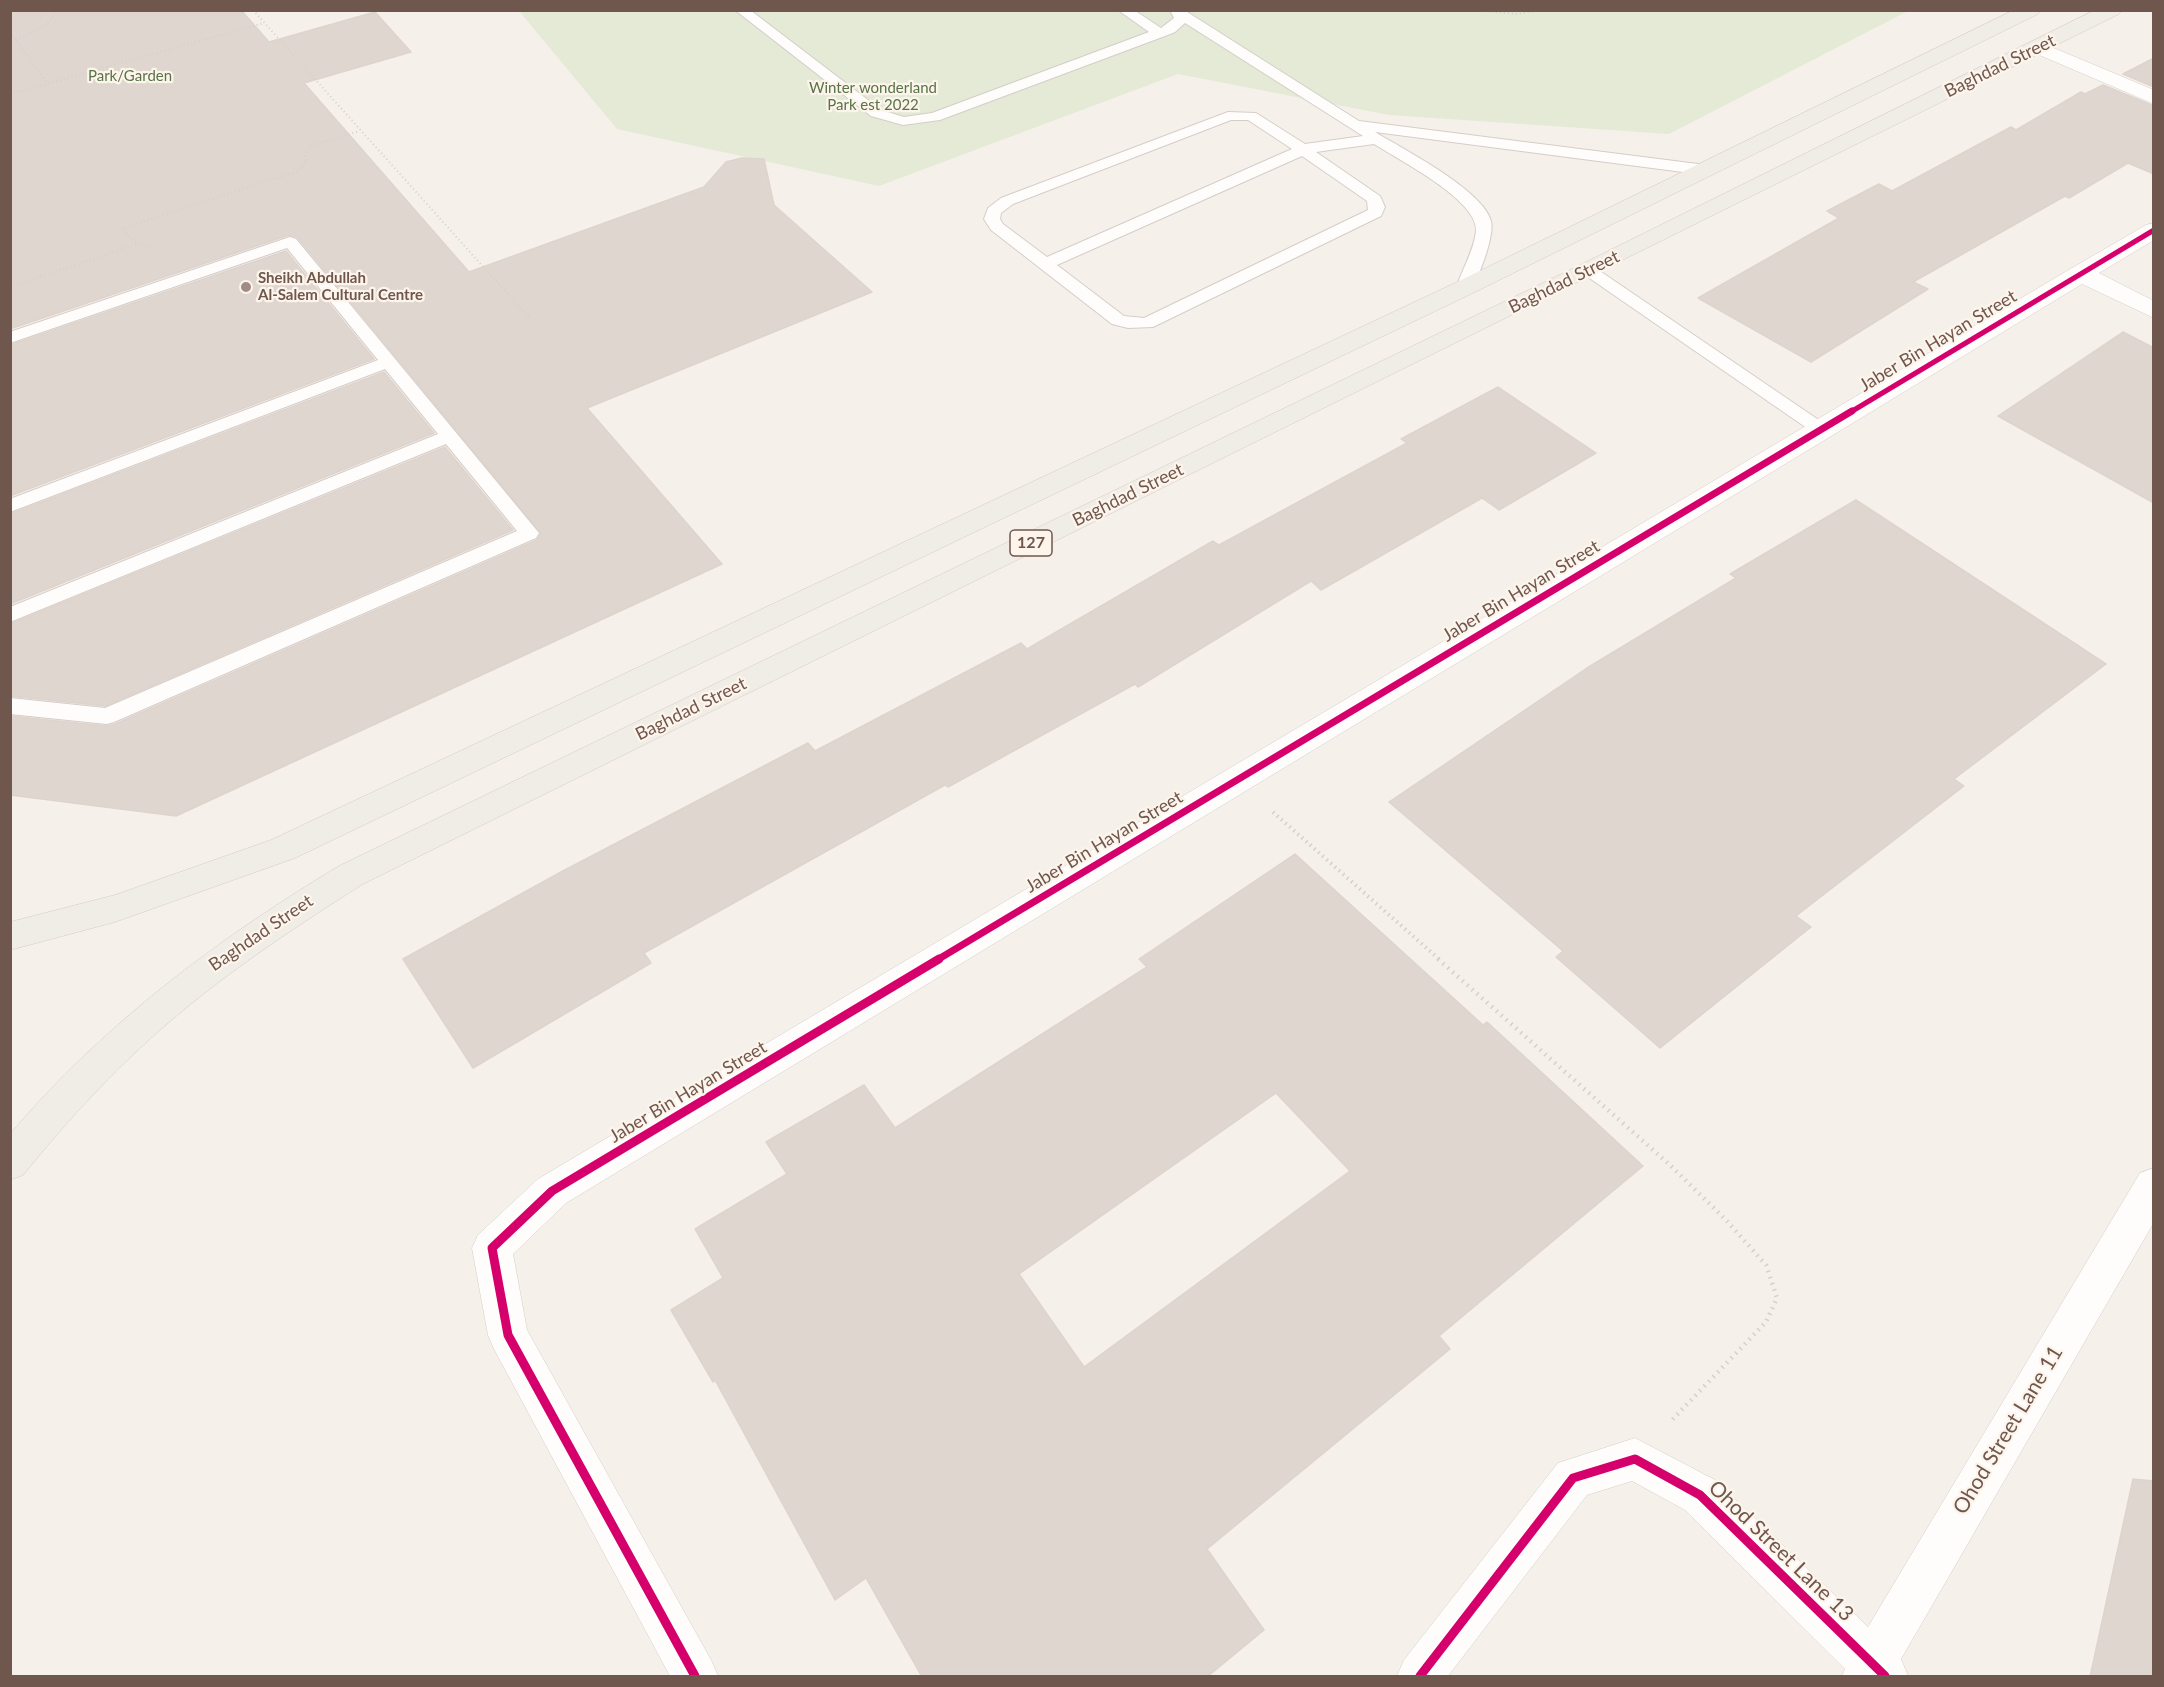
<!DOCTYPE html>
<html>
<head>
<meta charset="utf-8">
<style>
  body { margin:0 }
  #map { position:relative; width:2164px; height:1687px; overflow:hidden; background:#f6f0ea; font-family:Lato,sans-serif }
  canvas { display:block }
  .frame { position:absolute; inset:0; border:12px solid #70574e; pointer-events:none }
</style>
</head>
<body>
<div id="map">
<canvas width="2164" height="1687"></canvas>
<div class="frame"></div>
</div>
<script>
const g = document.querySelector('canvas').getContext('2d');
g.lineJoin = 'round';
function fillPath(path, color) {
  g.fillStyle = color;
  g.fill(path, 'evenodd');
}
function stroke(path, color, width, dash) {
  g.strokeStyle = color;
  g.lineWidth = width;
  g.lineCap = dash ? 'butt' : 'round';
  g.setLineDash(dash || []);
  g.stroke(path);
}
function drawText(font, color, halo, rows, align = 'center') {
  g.font = font + ' Lato,sans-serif';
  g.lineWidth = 4.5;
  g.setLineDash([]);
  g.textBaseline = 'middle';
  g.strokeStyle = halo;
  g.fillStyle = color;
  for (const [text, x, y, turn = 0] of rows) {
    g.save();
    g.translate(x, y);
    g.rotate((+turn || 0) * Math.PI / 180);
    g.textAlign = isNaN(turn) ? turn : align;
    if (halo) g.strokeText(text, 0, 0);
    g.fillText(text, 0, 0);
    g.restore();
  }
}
const green = new Path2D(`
  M519 11H1908L1669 134 1389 115 1178 74 879 186 617 129Z`);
const building = new Path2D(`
  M10 10H241L269 42 375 12 411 52 304 83 469 272 704 187 726 162 742 158 764 159 774 205 872 292 587 408 722 564 176 816 10 795V716L107 726 115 724 537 540 541 533 297 237 289 235 10 329Z
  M2154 58V87L2123 74Z
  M2103 85 2154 106V174L2128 163 2069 198 2065 196 1913 282 1928 289 1811 362 1698 298 1839 218 1827 211 1879 184 1892 191 2011 127 2016 130 2081 92 2085 94Z
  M286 251 374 359 10 496V345Z
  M2123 332 2154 348V503L1998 416Z
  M384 372 434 433 10 604V514Z
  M1498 387 1596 453 1499 510 1482 498 1321 590 1311 581 1138 687 1135 684 948 787 945 785 644 953 651 963 473 1068 403 959 561 872 808 743 815 751 1021 643 1027 649 1213 541 1219 545 1407 443 1401 439Z
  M445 447 513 530 105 706 10 696V624Z
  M1856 500 2106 664 1954 779 1964 786 1796 916 1811 927 1660 1048 1556 957 1563 951 1389 802 1587 668 1736 578 1730 574Z
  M1295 854 1483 1025 1487 1022 1643 1166 1439 1336 1450 1349 1207 1549 1264 1630 1207 1677H922L866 1578 835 1600 715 1380 713 1382 671 1310 723 1278 695 1229 787 1174 766 1142 864 1085 895 1128 1147 967 1139 959ZM1276 1093 1350 1171 1084 1367 1019 1274Z
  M2133 1479 2154 1481V1677H2090Z`);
const pathFar2 = new Path2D(`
  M253 10 530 319
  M1472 10 1517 14 1542 10
  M10 32 48 84
  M16 40 45 26 58 10
  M10 94 264 23
  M155 248 137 243 121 229 298 171 306 163 305 155 310 146 360 131
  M10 287 137 244`);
const pathFar1 = new Path2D(`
  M1273 812 1440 960`);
const path = new Path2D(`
  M1438 959 1670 1165 1725 1219 1766 1265 1777 1298 1766 1322 1671 1421`);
const lane = new Path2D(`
  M735 10H750L881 110 904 117 932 113 1149 32 1118 10H1134L1161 28 1174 18 1170 10H1184L1359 121 1706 165 1714 170 1706 175 1375 132C1403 149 1483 190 1491 221 1495 236 1478 279 1470 292L1464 293 1456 288C1462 270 1474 250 1476 231 1478 200 1399 160 1374 144L1316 152 1380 196 1385 207 1381 216 1153 327 1128 328 1112 324 991 230 984 219 988 208 1001 198 1228 112 1256 113 1305 144 1363 136 1185 23 1175 32 1165 36 940 120 903 125 871 116ZM1231 120H1248L1292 149 1047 257 1003 224 1000 219 1001 213 1013 204ZM1302 156 1367 201 1368 210 1144 318 1124 316 1057 265Z
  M290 237 296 239 539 533 536 538 114 722 107 724 10 714V698L105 708 517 531 446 444 10 622V607L438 434 385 369 10 512V499L378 360 287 248 10 343V332Z
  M1588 265 1594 267 1826 425 1829 429 1826 433H1814L1582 273 1580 270 1582 267Z`);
const street = new Path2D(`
  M2037 41 2154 90V104L2030 51 2027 47 2030 43Z
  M2154 223V240L2099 273 2154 301V318L2082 284 566 1203 513 1254 527 1330 711 1660 718 1676H670L494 1349 488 1335 472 1248 478 1235 538 1179 2072 268 2146 225Z
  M2154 1168V1222L1901 1659 1908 1676H1842L1845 1669 1685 1510 1632 1481 1587 1495 1448 1676H1397L1404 1660 1558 1463 1635 1438 1715 1480 1868 1627 2140 1173Z`);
const primary = new Path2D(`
  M2014 10H2041L2038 14 1473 293 295 858 115 922 10 950V922L115 895 271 840 1455 283Z
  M2095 10H2122L2119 14 363 884C284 934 206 986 138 1050 96 1089 59 1131 23 1175L10 1180V1134C104 1024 216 940 339 866L1580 265Z`);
const cyclewayFar2 = new Path2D(`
  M1849 413 2154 230`);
const cyclewayFar1 = new Path2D(`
  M937 960 1852 411`);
const cycleway = new Path2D(`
  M695 1676 508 1335 492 1248 552 1191 939 959
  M1420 1676 1573 1478 1635 1459 1700 1495 1885 1676`);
const markers = [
  [246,287,6,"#9f8d85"]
];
const farParknames = [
  ["Park/Garden",130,76],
  ["Winter wonderland",873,88],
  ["Park est 2022",873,105]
];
const farPoinames = [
  ["Sheikh Abdullah",258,278],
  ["Al-Salem Cultural Centre",258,295]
];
const shields = [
  [1031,543,42]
];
const shieldNames = [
  ["127",1031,543]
];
const streetNames = [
  ["Baghdad Street",2000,66,-26],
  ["Baghdad Street",1564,282,-26],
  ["Jaber Bin Hayan Street",1938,341,-31],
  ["Baghdad Street",1128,495,-26],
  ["Jaber Bin Hayan Street",1521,591,-31],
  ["Baghdad Street",691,709,-26],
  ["Jaber Bin Hayan Street",1104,842,-31],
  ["Baghdad Street",261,933,-34],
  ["Jaber Bin Hayan Street",688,1092,-31]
];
const nearStreetnames = [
  ["Ohod Street Lane 11",2008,1430,-59],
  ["Ohod Street Lane 13",1781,1551,44]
];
fillPath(green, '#e4ead6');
fillPath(building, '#dfd6d0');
stroke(building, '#ded3cd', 1.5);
stroke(lane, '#d5cdc8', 2);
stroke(street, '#d5cdc8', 1);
stroke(primary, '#d4cbc7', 1);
stroke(pathFar2, '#d7cfcb', 2, [1, 3]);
stroke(pathFar1, '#d7cfcb', 4, [1.5, 4]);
stroke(path, '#d7cfcb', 4.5, [1.5, 5]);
fillPath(lane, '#fefdfc');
fillPath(street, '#fefdfc');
fillPath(primary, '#f0ece6');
stroke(cyclewayFar2, '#d6006c', 5);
stroke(cyclewayFar1, '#d6006c', 7);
stroke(cycleway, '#d6006c', 9);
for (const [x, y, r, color] of markers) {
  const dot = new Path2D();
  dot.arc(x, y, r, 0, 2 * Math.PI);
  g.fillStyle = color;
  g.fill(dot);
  stroke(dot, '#fdf5ec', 2);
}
drawText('15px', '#587447', '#fdf5ec', farParknames);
drawText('bold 15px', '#70574e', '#fdf5ec', farPoinames, 'left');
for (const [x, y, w] of shields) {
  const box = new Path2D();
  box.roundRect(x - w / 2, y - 13, w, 26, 4.5);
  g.fillStyle = '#fdf5ec';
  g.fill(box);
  stroke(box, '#70574e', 1.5);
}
drawText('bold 16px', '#70574e', null, shieldNames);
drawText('18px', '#70574e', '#fdf5ec', streetNames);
drawText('21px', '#70574e', '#fdf5ec', nearStreetnames);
</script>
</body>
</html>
